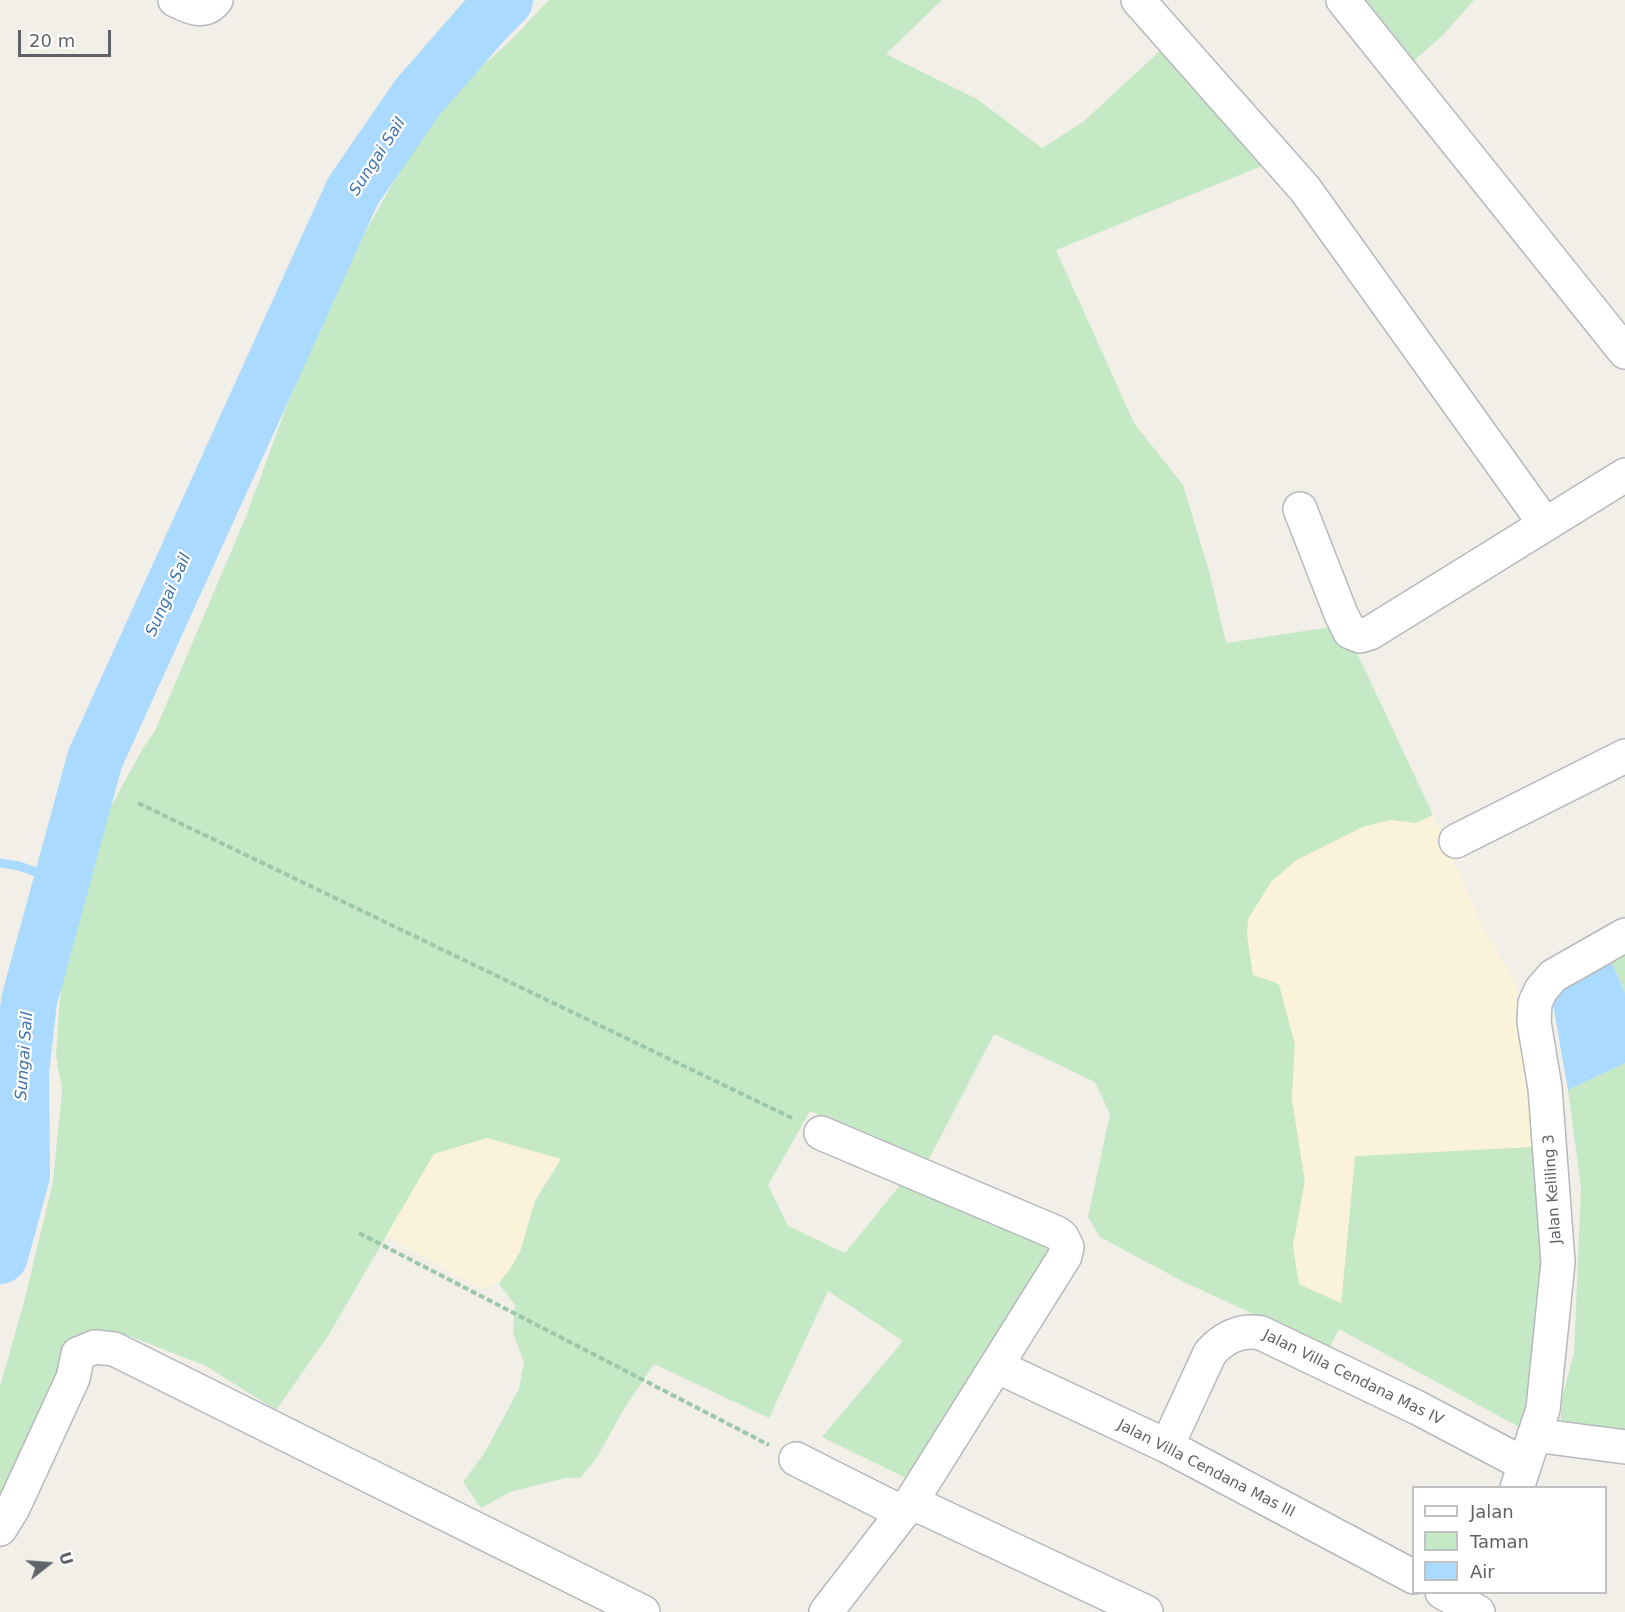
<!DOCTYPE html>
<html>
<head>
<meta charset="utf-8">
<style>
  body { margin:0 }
  #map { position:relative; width:1625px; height:1612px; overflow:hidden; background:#f1efe8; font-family:"DejaVu Sans",sans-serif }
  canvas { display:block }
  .legend { position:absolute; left:1412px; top:1486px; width:195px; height:108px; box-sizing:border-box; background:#fff; border:2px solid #bfc1c3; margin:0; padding:8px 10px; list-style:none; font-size:18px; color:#5f6368 }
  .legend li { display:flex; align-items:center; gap:12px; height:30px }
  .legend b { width:30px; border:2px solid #bfc1c3 }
  .north { position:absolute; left:18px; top:1534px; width:60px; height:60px; -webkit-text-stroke:4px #fff; paint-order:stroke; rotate:73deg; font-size:16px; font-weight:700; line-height:24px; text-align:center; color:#5f6368 }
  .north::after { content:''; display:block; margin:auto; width:21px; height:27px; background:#5f6368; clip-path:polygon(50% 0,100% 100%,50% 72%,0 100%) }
  .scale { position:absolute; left:18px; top:30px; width:93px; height:27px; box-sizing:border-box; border:3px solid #5f6368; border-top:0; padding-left:8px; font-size:18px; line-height:21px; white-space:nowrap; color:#5f6368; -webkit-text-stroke:4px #fff; paint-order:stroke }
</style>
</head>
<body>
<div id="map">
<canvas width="1625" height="1612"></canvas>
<ul class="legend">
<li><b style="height:8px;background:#fff"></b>Jalan</li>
<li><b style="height:16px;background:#c5e8c5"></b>Taman</li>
<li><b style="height:16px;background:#aadaff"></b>Air</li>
</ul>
<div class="north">U</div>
<div class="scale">20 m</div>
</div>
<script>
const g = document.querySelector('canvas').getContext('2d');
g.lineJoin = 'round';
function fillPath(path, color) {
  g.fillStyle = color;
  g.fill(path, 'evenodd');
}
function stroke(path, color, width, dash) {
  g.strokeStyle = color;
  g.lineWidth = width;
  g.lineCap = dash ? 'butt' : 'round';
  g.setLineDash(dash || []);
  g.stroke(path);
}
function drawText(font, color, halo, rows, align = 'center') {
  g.font = font + ' "DejaVu Sans",sans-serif';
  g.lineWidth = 4.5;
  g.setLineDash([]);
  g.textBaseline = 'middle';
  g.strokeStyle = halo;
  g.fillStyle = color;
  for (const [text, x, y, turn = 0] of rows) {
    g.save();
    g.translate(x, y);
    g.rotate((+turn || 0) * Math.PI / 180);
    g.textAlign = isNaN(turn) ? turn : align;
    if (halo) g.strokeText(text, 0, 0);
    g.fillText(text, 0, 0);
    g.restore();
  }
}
const green = new Path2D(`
  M549 0H942L886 54 977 99 1042 148 1083 122 1161 50 1264 165 1056 250 1134 423 1183 485 1209 571 1226 643 1331 627 1358 655 1433 815 1416 824 1391 820 1363 827 1297 860 1271 882 1279 984 1295 1044 1292 1099 1305 1181 1293 1246 1299 1284 1341 1303 1355 1156 1549 1146 1534 1435 1339 1329 1329 1349 1184 1282 1100 1237 1088 1217 1110 1114 1095 1082 994 1034 929 1159 810 1111 768 1185 788 1226 845 1253 905 1179 1054 1247 908 1479 822 1437 903 1341 828 1291 769 1418 654 1364 624 1409 596 1459 580 1478H565L510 1492 481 1508 463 1482 485 1452 519 1389 524 1362 513 1333 515 1305 499 1284 520 1252 535 1201 561 1159 487 1139 434 1154 328 1336 276 1410 206 1366 127 1335 104 1334 0 1506V1387L24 1302 53 1182 62 1090 56 1056 59 1009 70 921 109 810 143 748 155 731 247 514 306 353 335 286 435 108 508 43Z
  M1354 0H1474L1443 35 1408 66Z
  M1625 952V993L1611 961Z
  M1625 1063V1438L1561 1426V1401L1574 1353 1581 1187 1568 1090Z`);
const sand = new Path2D(`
  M1433 815 1484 930 1517 985 1549 1146 1355 1156 1341 1303 1299 1284 1293 1246 1305 1181 1292 1099 1295 1044 1279 984 1253 975 1247 935 1248 919 1271 882 1297 860 1363 827 1391 820 1416 823Z
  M487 1138 561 1159C552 1173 540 1187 534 1202 522 1237 522 1274 483 1290L386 1236 434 1154Z`);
const water = new Path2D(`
  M1611 961 1625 993V1063L1568 1090 1551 993Z`);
const stream = new Path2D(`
  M0 863 19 866 62 881`);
const river = new Path2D(`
  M0 1256 22 1175 21 1072 29 1001 95 759 353 191 417 98 485 20 505 0`);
const path = new Path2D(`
  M138 803 794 1119
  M359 1233 769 1445`);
const minor = new Path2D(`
  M175 0C189 7 204 15 216 0
  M1138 0 1305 189 1545 524
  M1343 0 1625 352
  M1300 509 1341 614 1350 632 1360 636 1370 633 1625 475
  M1456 841 1625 756
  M821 1133 1057 1233 1062 1237 1067 1247 1065 1256 911 1502 826 1612
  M996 1366 1167 1446 1414 1577
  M1534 1435 1625 1447
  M1167 1446 1210 1353C1223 1338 1241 1329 1261 1333L1418 1408 1524 1464
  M796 1459 903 1513
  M1517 1488 1543 1409 1558 1262 1545 1088 1534 1022 1535 1003 1541 990 1553 976 1625 935
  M911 1502 1146 1612
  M0 1529 13 1508 73 1378 78 1354 95 1347 114 1349 643 1612
  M1442 1592 1478 1612`);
const streetNames = [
  ["Jalan Keliling 3",1553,1189,-94],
  ["Jalan Villa Cendana Mas IV",1353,1378,26],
  ["Jalan Villa Cendana Mas III",1206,1469,27]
];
const waterNames = [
  ["Sungai Sail",378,157,-57],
  ["Sungai Sail",169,595,-66],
  ["Sungai Sail",25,1056,-86]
];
fillPath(green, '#c5e8c5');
fillPath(sand, '#fbf3d9');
fillPath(water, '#aadaff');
stroke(stream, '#aadaff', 9);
stroke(river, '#aadaff', 56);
stroke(minor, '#b5b8bc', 36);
stroke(path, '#9cc7a9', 4, [6, 3]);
stroke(minor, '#fff', 33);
drawText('15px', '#5f6368', '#fff', streetNames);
drawText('italic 16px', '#4174aa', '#fff', waterNames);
</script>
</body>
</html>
